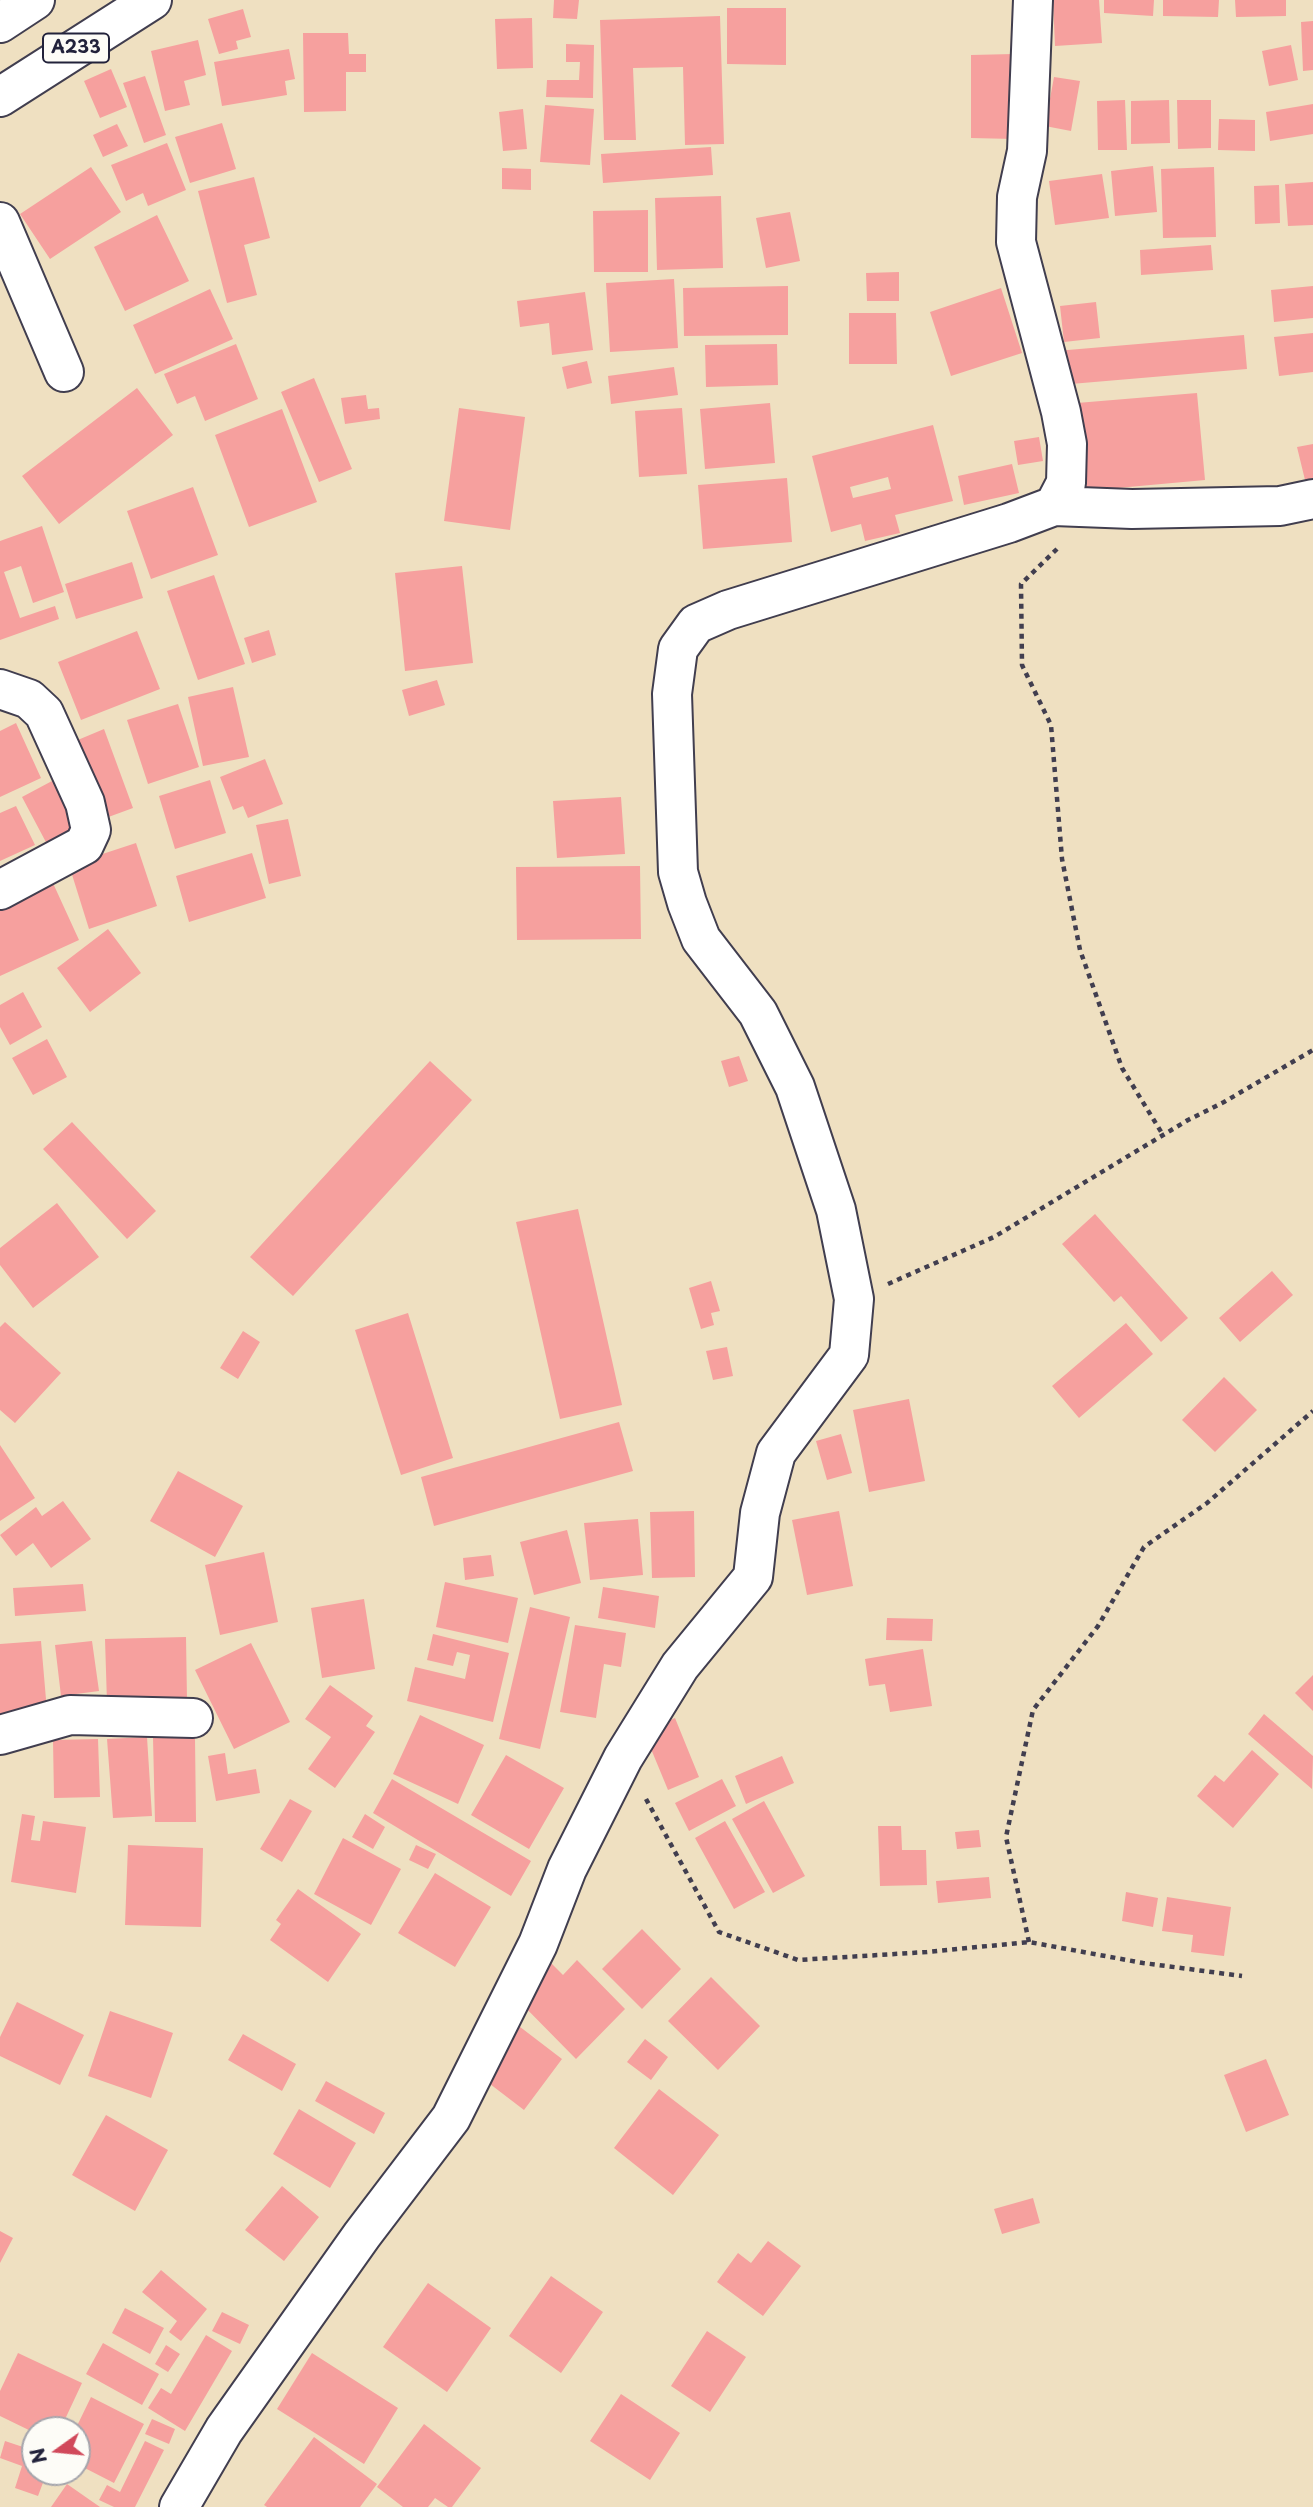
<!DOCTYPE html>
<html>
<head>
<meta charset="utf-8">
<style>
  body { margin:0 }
  #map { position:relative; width:1313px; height:2507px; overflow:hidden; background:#efe0c1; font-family:"Playpen Sans",sans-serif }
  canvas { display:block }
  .north { position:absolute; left:21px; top:2416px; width:70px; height:70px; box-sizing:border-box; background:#fdfcf7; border:2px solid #a5a5ac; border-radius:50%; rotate:255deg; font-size:19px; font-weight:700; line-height:28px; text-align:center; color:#22223b }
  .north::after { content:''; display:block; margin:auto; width:24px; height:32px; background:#d1495b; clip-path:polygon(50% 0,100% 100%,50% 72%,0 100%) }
</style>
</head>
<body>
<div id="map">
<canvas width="1313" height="2507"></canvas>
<div class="north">N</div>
</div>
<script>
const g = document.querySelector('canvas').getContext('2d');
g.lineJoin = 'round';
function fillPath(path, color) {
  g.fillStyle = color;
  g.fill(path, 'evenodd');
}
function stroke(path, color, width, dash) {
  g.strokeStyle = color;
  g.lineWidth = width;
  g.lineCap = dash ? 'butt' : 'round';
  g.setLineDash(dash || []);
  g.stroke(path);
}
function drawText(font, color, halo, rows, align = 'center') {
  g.font = font + ' "Playpen Sans",sans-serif';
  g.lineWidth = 5;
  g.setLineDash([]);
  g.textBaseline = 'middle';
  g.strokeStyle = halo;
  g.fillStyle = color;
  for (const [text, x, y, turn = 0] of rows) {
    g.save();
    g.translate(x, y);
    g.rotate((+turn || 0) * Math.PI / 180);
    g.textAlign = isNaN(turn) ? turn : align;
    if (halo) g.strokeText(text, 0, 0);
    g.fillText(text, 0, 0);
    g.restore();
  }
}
const building = new Path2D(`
  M554 0H579L577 19 553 18Z
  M1053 0H1099L1102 43 1055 46Z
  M1104 0H1154L1153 16 1104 13Z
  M1163 0H1219L1218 17 1163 16Z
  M1235 0H1286V16L1236 17Z
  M727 8H786V65L727 64Z
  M243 9 251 37 236 41 238 49 219 54 208 19Z
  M720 16 724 144 685 145 683 67 633 68 636 140H604L600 20Z
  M532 18 533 68 497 69 495 19Z
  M1313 21V70L1303 71 1301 22Z
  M303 33H348L349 54H366V72H346V111L304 112Z
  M198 40 206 75 184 81 190 105 165 111 151 51Z
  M566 44 594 45 593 98 546 97 547 80H579L580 62H566Z
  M1291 45 1298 80 1269 86 1262 51Z
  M289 49 295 79 285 81 287 95 222 106 214 62Z
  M1013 54 1014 139 971 138V55Z
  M111 69 127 107 100 118 84 81Z
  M145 76 166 135 144 143 123 83Z
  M1054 77 1080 81 1071 131 1045 126Z
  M1125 100 1127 150H1098L1097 101Z
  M1169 100 1170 143 1131 144V101Z
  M1177 100H1211V148L1178 149Z
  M1313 104V134L1270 141 1266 112Z
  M545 105 594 109 590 165 540 162Z
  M523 109 527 149 503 151 499 112Z
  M1219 119 1255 120V151L1218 150Z
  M222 123 236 169 190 183 175 137Z
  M117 124 128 146 103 157 93 135Z
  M167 143 186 190 148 206 143 193 126 201 111 165Z
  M711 147 713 175 603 183 601 154Z
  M1153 166 1157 212 1115 216 1111 171Z
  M91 167 121 212 50 259 20 214Z
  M1214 167 1216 237 1163 238 1161 169Z
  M502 168 531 169V190L502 189Z
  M1102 174 1109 218 1055 225 1049 181Z
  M254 177 270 238 244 245 257 295 227 303 198 191Z
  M1313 182V225L1288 226 1285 184Z
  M1279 185 1280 223 1255 224 1254 186Z
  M721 196 723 268 657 270 655 198Z
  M648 210V272H594L593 211Z
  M790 212 800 261 766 268 756 218Z
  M157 215 189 281 125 311 94 247Z
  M1211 245 1213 270 1141 275 1140 250Z
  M899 272V301H867L866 273Z
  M674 279 678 348 610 352 606 283Z
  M788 286V335L684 336 683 288Z
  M1313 286V318L1274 322 1271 290Z
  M1001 288 1022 353 951 376 930 312Z
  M210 289 233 339 155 374 133 325Z
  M585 292 593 350 552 355 549 323 520 327 517 301Z
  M1096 302 1100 338 1064 342 1060 306Z
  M849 313H896L897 364H849Z
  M1313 333V372L1279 376 1274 337Z
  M1244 335 1247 369 1059 385 1056 351Z
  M236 344 258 399 205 421 195 396 177 404 164 374Z
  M777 344 778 385 706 387 705 345Z
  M587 361 592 383 567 389 562 367Z
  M674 367 678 395 611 404 608 376Z
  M314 378 352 469 319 482 281 392Z
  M137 388 173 435 59 524 22 476Z
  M1197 393 1205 480 1085 491 1077 403Z
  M366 395 368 409 379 408 380 419 345 424 341 398Z
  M770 403 775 463 705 469 700 409Z
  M459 408 525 417 510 530 444 521Z
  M682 408 687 474 639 477 635 411Z
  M282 409 317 502 249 527 215 435Z
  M933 425 953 501 895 515 900 533 865 541 861 524 831 532 812 456ZM888 477 891 489 853 498 850 487Z
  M1039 437 1043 461 1018 465 1014 441Z
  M1313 444V478L1305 480 1297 447Z
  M1012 464 1019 493 964 505 958 476Z
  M787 478 792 542 703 549 698 485Z
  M193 487 218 555 151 579 127 511Z
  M42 526 64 592 33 603 21 566 4 572 20 618 55 606 59 619 0 640V541Z
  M132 562 143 598 76 619 65 584Z
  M462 566 473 663 405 671 395 573Z
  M214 575 245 664 198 680 167 591Z
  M269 630 276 655 252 663 244 638Z
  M137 631 160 689 81 720 58 662Z
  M437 680 445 705 409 716 402 690Z
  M233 687 249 757 203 766 188 697Z
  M178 704 199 767 148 784 127 720Z
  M16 723 41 778 0 797V731Z
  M104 729 133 808 103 819 73 742Z
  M265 759 283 804 248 818 243 806 233 810 220 777Z
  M210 780 226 833 175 849 159 796Z
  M52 781 78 830 48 846 22 797Z
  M621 797 625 854 557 858 553 801Z
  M16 806 35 845 0 861V813Z
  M288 819 301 876 269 884 256 825Z
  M136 843 157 906 89 929 69 865Z
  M252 853 266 898 189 922 176 876Z
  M640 866 641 939 517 940 516 867Z
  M52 881 79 940 0 976V904Z
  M108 929 141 973 90 1012 57 968Z
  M23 992 42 1027 10 1045 0 1027V1005Z
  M47 1039 67 1077 33 1095 12 1058Z
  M739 1056 748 1081 729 1087 721 1061Z
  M430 1061 472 1100 293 1296 250 1257Z
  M72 1122 156 1211 127 1239 43 1149Z
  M57 1203 99 1257 33 1308 0 1265V1248Z
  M578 1209 622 1405 560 1419 516 1222Z
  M1095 1214 1188 1318 1161 1342 1121 1296 1114 1302 1062 1244Z
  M1272 1271 1293 1295 1240 1342 1219 1318Z
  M711 1281 720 1311 711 1313 714 1325 701 1329 689 1288Z
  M408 1313 453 1458 401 1475 355 1330Z
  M5 1322 61 1373 15 1423 0 1410V1327Z
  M1126 1323 1153 1354 1079 1418 1052 1386Z
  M243 1331 260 1342 238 1379 220 1368Z
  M727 1347 733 1376 713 1380 706 1351Z
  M1224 1377 1257 1410 1215 1452 1182 1420Z
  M909 1399 925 1481 869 1492 853 1410Z
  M619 1422 633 1471 434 1526 421 1477Z
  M841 1434 852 1473 827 1480 816 1441Z
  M0 1445 35 1498 0 1521Z
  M178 1471 243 1506 215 1557 150 1521Z
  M63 1501 91 1539 51 1568 33 1543 16 1556 0 1535 36 1507 42 1516Z
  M694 1511 695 1577 652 1578 650 1512Z
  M839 1511 853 1586 807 1595 792 1520Z
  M638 1519 643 1575 590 1580 584 1523Z
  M567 1530 581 1583 534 1595 520 1542Z
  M264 1552 278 1622 220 1635 205 1565Z
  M491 1555 494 1576 465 1580 463 1558Z
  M445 1582 518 1598 508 1643 436 1627Z
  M83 1584 86 1611 15 1616 13 1588Z
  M603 1587 659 1596 655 1628 598 1618Z
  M364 1599 375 1669 322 1678 311 1608Z
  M530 1607 570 1617 540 1749 499 1739Z
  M887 1618 933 1619 932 1641 886 1640Z
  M575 1625 626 1633 621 1667 604 1664 596 1718 560 1712Z
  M433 1634 509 1653 493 1722 407 1701 415 1667 465 1679 470 1655 457 1652 453 1666 427 1660Z
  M186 1637 187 1700 107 1703 105 1639Z
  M41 1641 47 1711 0 1715V1644Z
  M92 1641 99 1691 61 1696 55 1645Z
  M251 1643 290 1722 234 1749 195 1670Z
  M923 1649 932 1706 890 1712 885 1684 869 1686 865 1659Z
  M1313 1675V1711L1295 1693Z
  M330 1685 373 1716 366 1726 375 1732 335 1788 308 1769 331 1737 305 1719Z
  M1264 1714 1313 1756 1312 1789 1248 1734Z
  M420 1715 484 1745 458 1804 393 1774Z
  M675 1718 699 1777 668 1790 644 1732Z
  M147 1737 152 1816 113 1818 107 1739Z
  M153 1738H195L196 1822H155Z
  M98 1739 100 1797 54 1798 53 1740Z
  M1252 1750 1279 1774 1233 1828 1197 1796 1215 1775 1224 1782Z
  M225 1753 228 1774 256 1769 260 1793 216 1801 208 1756Z
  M506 1755 564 1788 529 1849 471 1815Z
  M782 1756 794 1783 746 1804 735 1776Z
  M392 1779 531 1861 511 1896 373 1813Z
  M722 1779 736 1806 689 1831 675 1803Z
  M290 1799 312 1811 282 1862 260 1849Z
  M764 1801 805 1876 773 1893 732 1819Z
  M22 1814 35 1816 31 1840 40 1841 43 1821 86 1827 76 1893 11 1882Z
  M365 1814 385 1827 373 1849 352 1837Z
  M725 1821 765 1892 734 1909 695 1838Z
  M878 1826H901L902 1850H926L927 1885 880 1886Z
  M979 1830 981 1847 957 1849 955 1832Z
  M343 1838 401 1869 371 1925 314 1894Z
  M128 1845 203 1848 201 1927 125 1925Z
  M416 1845 436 1854 428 1869 409 1860Z
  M435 1873 491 1907 455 1967 398 1933Z
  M989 1877 991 1898 938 1903 936 1881Z
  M298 1889 361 1934 328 1982 270 1940 281 1924 276 1920Z
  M1126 1892 1158 1898 1153 1927 1122 1921Z
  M1167 1897 1231 1907 1224 1956 1191 1952 1193 1935 1162 1931Z
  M642 1929 681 1969 642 2009 602 1969Z
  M546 1958 563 1975 577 1960 625 2009 576 2059 511 1993Z
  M711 1977 760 2026 718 2070 668 2021Z
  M17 2002 84 2035 60 2085 0 2056V2037Z
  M110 2011 173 2033 151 2098 88 2076Z
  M511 2020 562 2059 524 2110 473 2071Z
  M243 2034 296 2064 282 2091 228 2060Z
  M645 2039 668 2057 651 2080 627 2062Z
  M1266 2059 1289 2115 1246 2132 1224 2075Z
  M326 2081 385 2113 374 2134 315 2101Z
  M659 2089 719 2135 673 2195 614 2148Z
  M299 2109 356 2143 330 2188 273 2154Z
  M106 2115 168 2150 135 2211 72 2175Z
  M282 2186 319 2217 284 2261 245 2230Z
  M1033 2198 1040 2223 1002 2234 994 2209Z
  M0 2231 13 2238 0 2263Z
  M768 2241 801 2266 763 2316 717 2282 738 2253 751 2263Z
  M161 2270 207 2309 181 2341 169 2332 177 2321 142 2292Z
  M551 2276 603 2312 561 2373 509 2336Z
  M428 2283 491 2328 447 2392 383 2347Z
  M125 2308 164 2328 150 2354 112 2333Z
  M222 2312 249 2325 240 2344 212 2331Z
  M707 2331 746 2357 710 2412 671 2386Z
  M206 2335 232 2351 185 2431 148 2408 161 2388 171 2394Z
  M103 2343 159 2374 142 2405 86 2374Z
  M166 2345 180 2354 168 2372 155 2364Z
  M18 2353 82 2383 60 2430H35V2433L0 2416V2391Z
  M312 2353 398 2408 364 2464 277 2409Z
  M621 2394 680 2433 650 2480 590 2441Z
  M91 2397 144 2424 114 2483 77 2464V2430H75Z
  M152 2419 175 2429 169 2444 145 2434Z
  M424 2424 481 2468 452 2507H448L435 2498 428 2507H403L377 2487Z
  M314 2437 377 2484 360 2507H267L264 2505Z
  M5 2441 35 2451V2472H47L38 2496 15 2488 22 2466 0 2458Z
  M145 2441 164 2450 135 2507H114L99 2500 107 2485 120 2492Z
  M67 2484 100 2507H51Z`);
const path = new Path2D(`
  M1057 549 1021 584 1022 665 1051 725 1062 859 1080 950 1122 1068 1163 1135
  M888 1284 994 1237 1188 1120 1224 1102 1313 1050
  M646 1799 719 1932 798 1960 927 1952 1029 1942 1143 1963 1242 1976
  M1029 1942 1006 1837 1033 1710 1098 1626 1144 1547 1207 1503 1313 1411`);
const minor = new Path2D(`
  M0 222 64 372
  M1054 506 1132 509 1280 506 1313 499
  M0 689 29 699 44 713 85 803 91 830 84 845 0 890
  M0 1735 70 1715 193 1718
  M179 2507 224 2430 362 2235 451 2118 538 1944 567 1869 623 1758 680 1666 753 1577 760 1513 776 1453 849 1355 854 1299 836 1210 795 1087 758 1013 701 939 687 903 678 872 672 694 678 649 696 624 728 610 1009 523 1054 506 1066 483 1067 444 1061 412 1016 242 1017 197 1027 151 1033 0`);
const highway = new Path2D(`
  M0 23 35 0
  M0 97 152 0`);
const shields = [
  [76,48,66]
];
const shieldNames = [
  ["A233",76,48]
];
fillPath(building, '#f6a09e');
stroke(minor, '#413e4f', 42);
stroke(highway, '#413e4f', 42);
stroke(path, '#413e4f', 4.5, [5, 5]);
stroke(minor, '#fff', 38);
stroke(highway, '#fff', 38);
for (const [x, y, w] of shields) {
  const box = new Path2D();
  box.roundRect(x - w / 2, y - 14.5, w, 29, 5);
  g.fillStyle = '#fdfcf7';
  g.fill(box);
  stroke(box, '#22223b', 2);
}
drawText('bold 18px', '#22223b', null, shieldNames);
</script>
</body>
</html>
